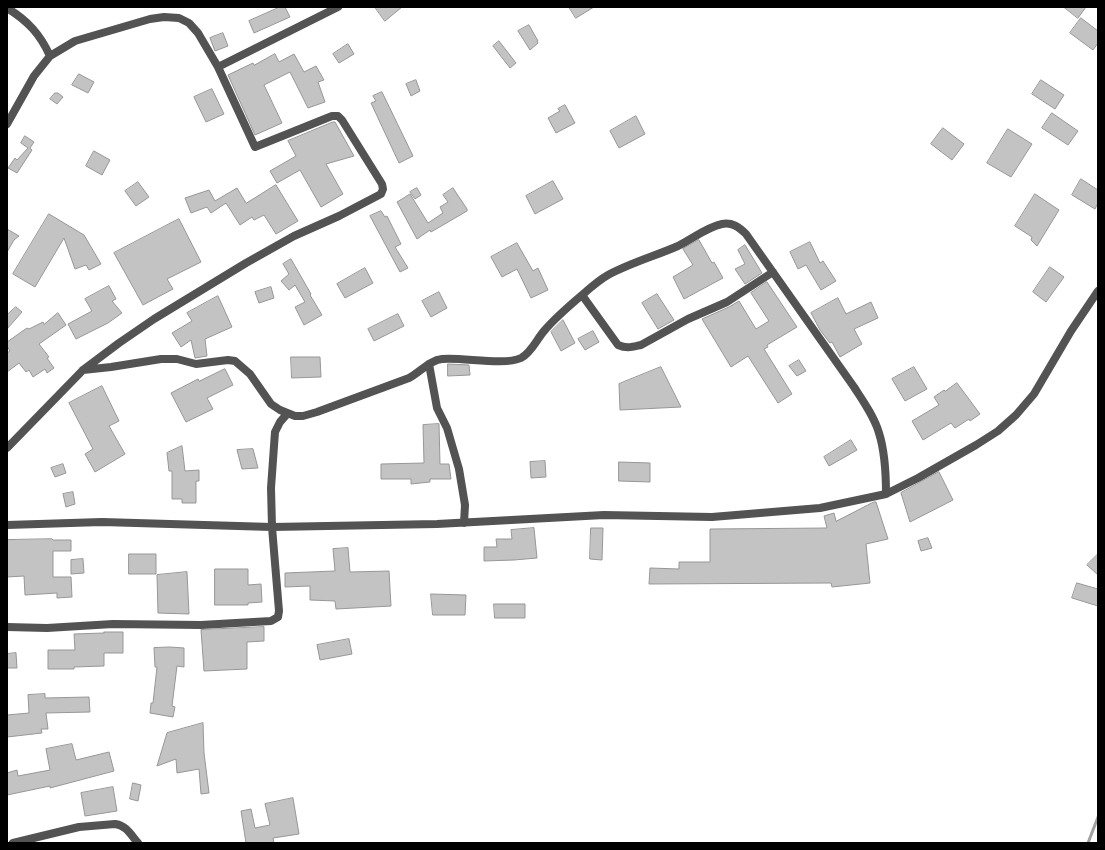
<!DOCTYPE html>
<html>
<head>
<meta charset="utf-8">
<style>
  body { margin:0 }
  #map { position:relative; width:1105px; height:850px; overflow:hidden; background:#fff; font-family:Karla,sans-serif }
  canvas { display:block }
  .frame { position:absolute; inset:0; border:8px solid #000; pointer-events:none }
</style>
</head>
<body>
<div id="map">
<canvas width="1105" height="850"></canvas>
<div class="frame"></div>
</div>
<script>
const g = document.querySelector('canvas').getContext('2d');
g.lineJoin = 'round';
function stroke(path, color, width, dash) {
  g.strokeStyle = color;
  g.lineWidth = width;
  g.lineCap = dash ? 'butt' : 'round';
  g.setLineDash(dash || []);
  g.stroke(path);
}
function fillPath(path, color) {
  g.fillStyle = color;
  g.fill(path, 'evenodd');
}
const stream = new Path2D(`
  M1088 843 1098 817`);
const building = new Path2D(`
  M280 7H285L290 17 254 33 249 21Z
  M375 7H402L385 21Z
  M569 7H594L576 18Z
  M1064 7H1086L1078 18Z
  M1081 18 1098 31V43L1093 50 1070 33Z
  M529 25 538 41H537L538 43 530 50 518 31Z
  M223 33 228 46 215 51 210 38Z
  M499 41 516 63 510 68 493 46Z
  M348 44 354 54 339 63 333 54Z
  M275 54 279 62 294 54 304 72 316 66 324 80 318 82 325 102 308 108 290 72 264 85 282 123 255 135 228 75 253 63 254 65Z
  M79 74 94 82 88 93 72 85Z
  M416 80 420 91 411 96 406 84Z
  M1041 80 1064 95 1055 109 1032 94Z
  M212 89 224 114 206 122 194 97Z
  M382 92 413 156 399 163 371 103 376 101 373 96Z
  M55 93H58L63 97 57 104 50 99Z
  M565 105 575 123 556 133 548 118 560 111 558 109Z
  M1052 113 1078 131 1068 145 1042 128Z
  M636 116 645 134 619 148 610 131Z
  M333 122H335L354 156 326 164 343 194 321 207 300 170 277 183 270 171 296 156 288 141Z
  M943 128 964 144 952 160 931 144Z
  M1008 129 1032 144 1011 177 987 163Z
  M25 136 34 142 30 148 32 150 17 173 8 168 15 158 17 160 28 148 21 143Z
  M94 151 110 160 102 175 86 166Z
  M1081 179 1098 190V203L1095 209 1072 195Z
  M553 181 563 199 535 214 526 196Z
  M138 182 149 197 136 206 125 191Z
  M276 185 298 221 276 234 264 215 254 220 252 217 240 225 226 203 211 213 207 207 191 213 185 198 209 190 215 201 237 188 246 203Z
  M417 188 421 195 415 199 410 192Z
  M453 188 467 209V211L431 232 430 230 417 239 397 202 410 194 428 223 443 213 440 207 448 202 443 195Z
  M1035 194 1059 210 1037 246 1031 240 1032 237 1015 226Z
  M381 211 385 217 387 216 401 244 395 247 408 268 400 272 370 216Z
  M49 214 84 235 101 264 89 270 86 265 75 269 64 238 35 287 13 274Z
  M179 219 201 262 167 279 173 289 143 305 114 253Z
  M7 229 19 236 14 240 7 252Z
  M699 240 712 263 714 262 723 278 684 299 673 277 693 265 683 249Z
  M810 242 820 263 823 261 836 281 821 290 806 265 798 269 790 252Z
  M517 243 533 271 538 268 548 290 531 298 517 269 502 277 491 257Z
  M745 245 762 273 745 284 735 269 745 264 738 250Z
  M291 259 311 294 310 295 322 315 304 325 295 307 305 302 295 285 289 290 281 281 289 274 283 264Z
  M1050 267 1064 277 1046 302 1033 292Z
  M365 268 373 283 345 298 337 284Z
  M767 282 797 327 767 345 768 347 764 349 792 394 778 403 748 356 731 367 702 319 729 307 739 301 756 329 769 321 751 293Z
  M109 286 116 299 112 301 122 313 108 323 76 339 68 324 92 311 85 299Z
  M271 287 274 298 259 303 255 292Z
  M439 292 447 308 431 317 422 301Z
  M657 294 674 320 658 329 642 303Z
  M218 296 232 327 205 339 207 356 195 358 191 340 181 347 172 333 192 321 187 313Z
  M838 298 846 314 871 302 878 318 854 329 862 344 840 357 832 342 830 343 820 330 811 313Z
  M16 307 22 312 7 329V315Z
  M58 313 66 325 39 344 49 357 47 358 54 368 47 373 45 369 33 377 29 370 26 372 19 363 7 372V353L10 351 7 346V342L27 328 29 329 43 322 44 324Z
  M398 314 404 326 374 341 368 329Z
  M563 320 575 343 561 351 551 332Z
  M593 331 599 342 585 350 578 339Z
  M291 357H320L321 377 292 378Z
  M799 360 806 371 797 376 789 366Z
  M448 364 469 365 470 375 448 376Z
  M661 367 681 407 620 410 619 384Z
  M914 367 927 389 905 401 892 379Z
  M225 369 233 385 207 398 213 409 186 422 171 393 198 379 199 381Z
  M957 383 980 414 970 421 969 419 955 428 951 423 923 440 912 421 939 405 934 397 944 390 945 391Z
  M102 386 119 421 109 426 125 454 95 472 85 454 93 449 69 403Z
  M439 424 440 464H449L451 479H430V482L411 484V479H381V464L424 463 423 425Z
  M851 440 857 450 829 466 824 457Z
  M182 446 185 471 199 470V481H196V503H182V499H172V471H169L167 453Z
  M253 449 258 468 242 469 237 450Z
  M545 461 546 477 531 478 530 462Z
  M619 462 650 463V482L619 481Z
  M63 464 66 473 55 477 51 468Z
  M939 472 953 500 910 522 901 493Z
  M73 492 75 504 66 507 63 494Z
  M874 502H876L888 539 866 544 870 583 832 587 831 583 649 584 650 568 679 569V562H710V529L827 528 824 516 834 513 836 521Z
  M534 528 537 558 514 560 484 561V547H497L496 539H512L511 530Z
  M591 528H603L602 560 590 559Z
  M928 538 932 548 921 551 918 541Z
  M52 539 53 540H71V551H53V577H71L72 597 57 598V593L25 595 24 576 7 577V540Z
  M348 548 350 572 389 571 391 606 336 609 335 601 310 600V586L285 587V573L335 571 333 549Z
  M129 554H156V574H129Z
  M1098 554V575L1087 565Z
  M83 559 84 573 71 574V560Z
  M215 569H248V585L261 584 262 602 248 603V605H215Z
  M187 572 189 614 158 613 157 575Z
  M1077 583 1098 589V606L1072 598Z
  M431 594 466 595 465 615H433Z
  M494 604H525V618H495Z
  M264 627V641L247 642V669L204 671 201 630Z
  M104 632H123V653H104V666L74 667V669H48V650H75L74 634 104 633Z
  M349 639 352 654 320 660 317 645Z
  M170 647 184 648V667L177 666 172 706 175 707 173 717 150 713 151 703H153L157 667H155L154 648Z
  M16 653 17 668H7V654Z
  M45 694V698L89 697 90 712 46 713 48 729H41L42 733 7 737V715L29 713 28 695Z
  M203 723 204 753 209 793 201 794 199 769 177 773 176 759 157 766 167 733Z
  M72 744 76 760 109 752 114 771 50 788V786L7 795V773L17 770 18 776 50 770 46 749Z
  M133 783 141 785 138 801 130 799Z
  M113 787 117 811 85 816 81 793Z
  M293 798 299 834 273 838 274 843H246L241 811 251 809 255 828 270 825 265 804Z`);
const street = new Path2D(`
  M7 8C28 21 40 34 50 56
  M218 67 338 7
  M7 124 34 76 50 56 75 41 150 19 164 17 179 18 189 23 198 33 218 67 255 147 332 116H338L342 120 382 184 383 189 381 194 339 216 294 236 246 263 154 319 119 343 83 370 7 448
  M582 295 618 345C627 349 632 347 641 345L688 319 727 302 773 272
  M429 364 437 408 447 428 459 469 465 505 464 523
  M83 370 111 367 161 359H177L196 364 228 360 235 361 250 374 271 404 280 410 295 416H303L317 412 409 378C420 372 430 360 442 359 463 357 504 366 521 358 531 353 537 339 544 331 555 318 569 306 582 295 590 288 599 280 608 275 630 263 655 256 678 246 692 239 707 227 722 224 732 222 739 227 746 234L854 387C863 401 874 416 879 433 885 452 886 473 886 494
  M7 525 102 522 272 527 437 524 604 515 712 517 820 508 886 494 918 478 976 445 998 431 1016 415 1034 394 1071 331 1098 291
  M7 627 47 628 113 624 201 625 271 621 278 617 279 611 272 527 271 488 275 432 280 422 287 414
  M13 843 79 827 115 824C126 825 131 835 138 843`);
stroke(stream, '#a1a1a1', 3);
fillPath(building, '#c3c3c3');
stroke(building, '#979797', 1);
stroke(street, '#535353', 8);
</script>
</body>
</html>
